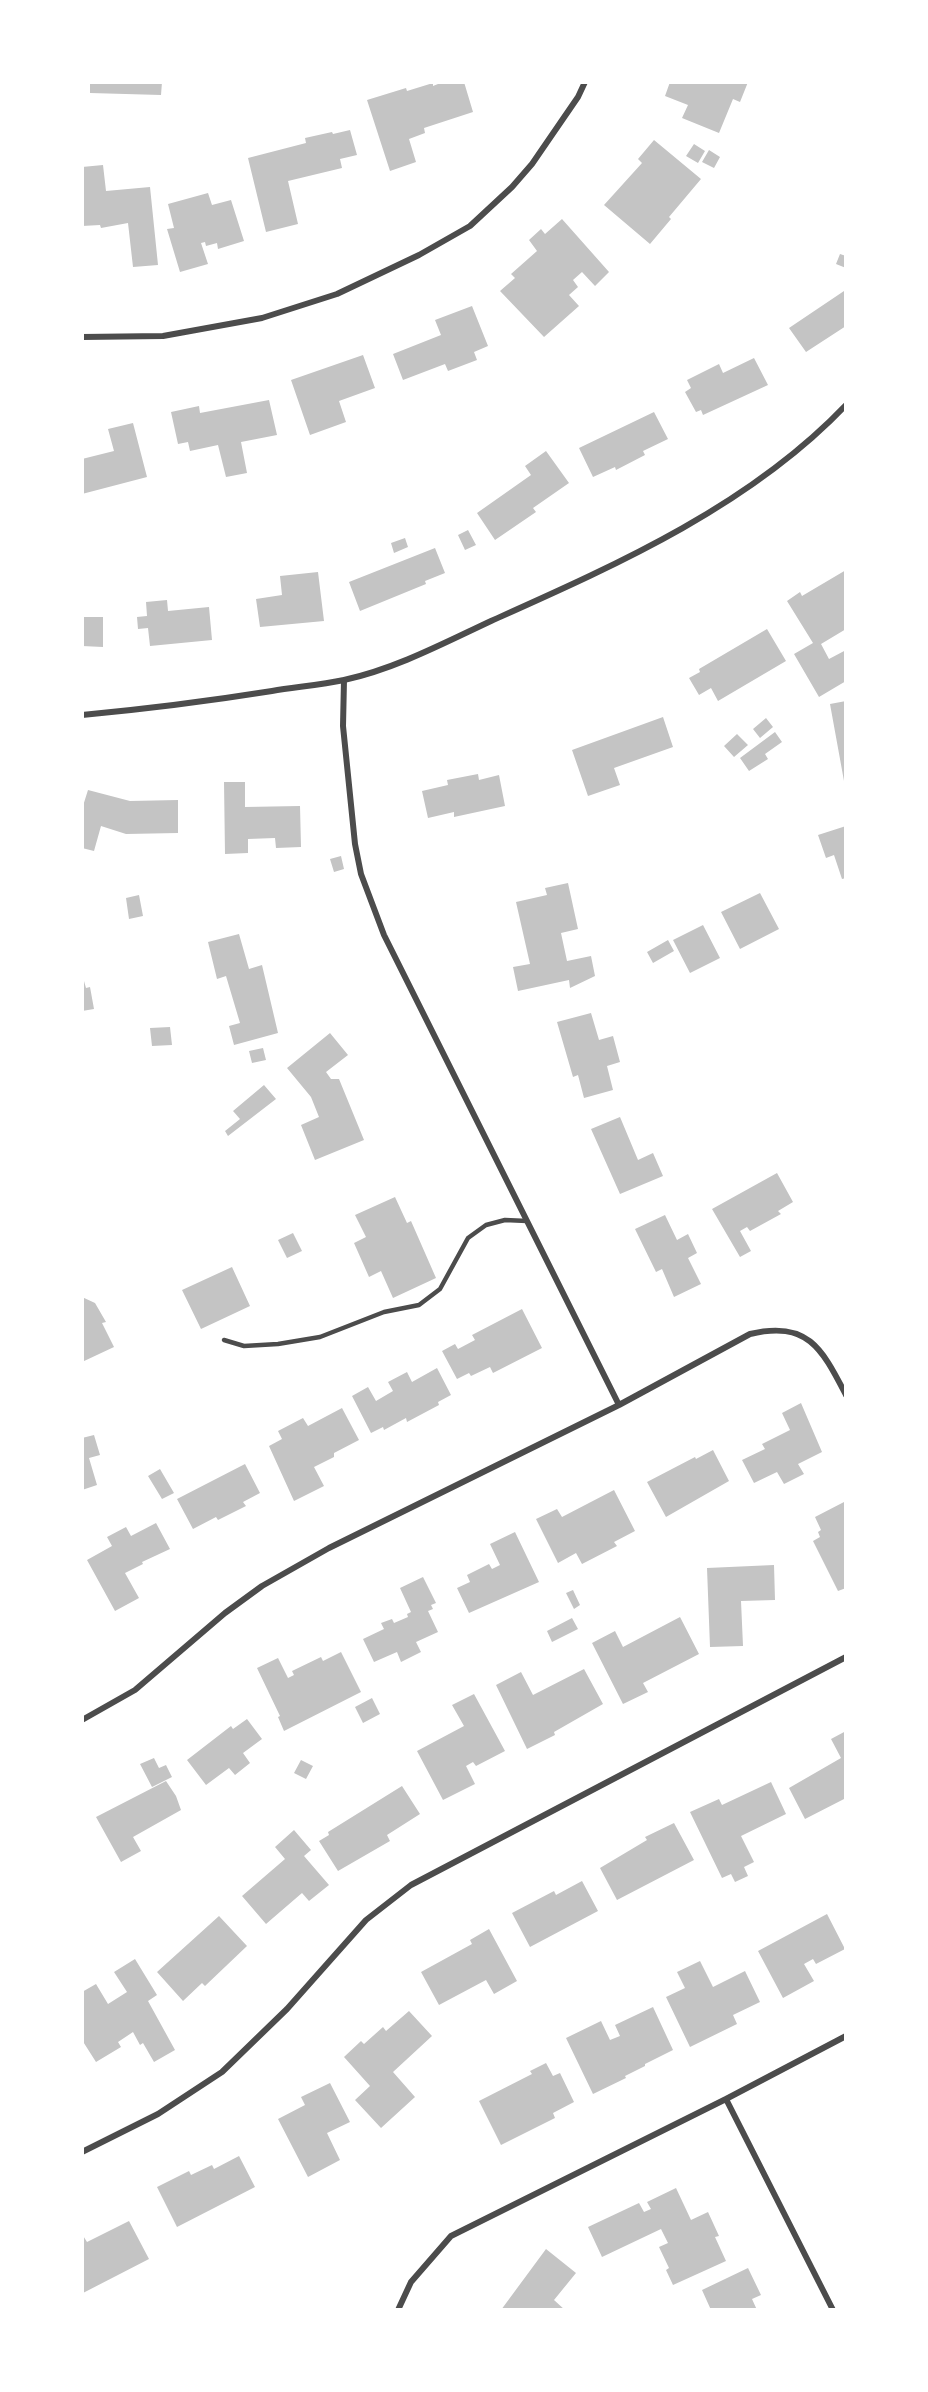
<!DOCTYPE html>
<html>
<head>
<meta charset="utf-8">
<style>
  body { margin:0 }
  #map { position:relative; width:928px; height:2392px; overflow:hidden; background:#fff; font-family:"PT Serif",serif }
  canvas { display:block }
  .frame { position:absolute; inset:0; border:84px solid #fff; pointer-events:none }
</style>
</head>
<body>
<div id="map">
<canvas width="928" height="2392"></canvas>
<div class="frame"></div>
</div>
<script>
const g = document.querySelector('canvas').getContext('2d');
g.lineJoin = 'round';
function fillPath(path, color) {
  g.fillStyle = color;
  g.fill(path, 'evenodd');
}
function stroke(path, color, width, dash) {
  g.strokeStyle = color;
  g.lineWidth = width;
  g.lineCap = dash ? 'butt' : 'round';
  g.setLineDash(dash || []);
  g.stroke(path);
}
const building = new Path2D(`
  M90 82H162L161 95 90 93Z
  M443 82H464L473 112 424 128 425 133 409 139 416 162 390 171 367 100 406 88 407 91 433 83V86Z
  M670 82H748L740 102 733 99 719 133 682 118 688 105 665 96Z
  M350 130 357 155 340 159 342 168 288 181 298 224 266 232 248 158 306 143 305 138 332 132 333 134Z
  M654 140 701 179 669 217 671 219 650 244 604 205 642 163 638 159Z
  M694 144 705 151 698 163 686 156Z
  M709 150 720 157 714 168 702 162Z
  M103 165 106 191 150 187 158 265 133 267 128 223 101 228 100 225 82 226V167Z
  M208 193 212 205 231 200 244 241 218 249 217 243 206 246 205 242 201 243 208 264 180 272 167 229 174 228 168 204Z
  M562 219 609 272 595 286 582 272 573 280 578 287 569 295 579 306 544 337 500 291 515 278 511 274 537 251 529 240 541 229 545 234Z
  M840 254 846 256V268L836 264Z
  M844 291 846 326 806 352 789 328Z
  M472 306 488 346 474 352 477 360 448 371 445 364 403 380 393 354 441 335 435 320Z
  M363 355 375 388 339 401 346 422 310 435 291 380Z
  M754 358 768 385 703 415 701 410 696 412 685 392 691 388 687 380 719 364 723 373Z
  M269 400 277 435 241 442 247 473 226 477 218 445 190 451 188 442 178 444 171 412 199 406 200 413Z
  M654 412 668 439 643 451 645 455 616 470 615 467 593 477 579 448Z
  M133 423 147 477 82 494V459L114 451 108 429Z
  M546 451 569 483 533 508 536 512 495 540 477 513 531 475 525 466Z
  M468 530 476 545 465 550 458 535Z
  M405 538 408 547 394 553 391 543Z
  M435 548 445 573 425 581 426 584 360 611 349 582Z
  M846 570V629L821 644 829 659 846 650V681L819 697 794 654 813 643 787 601 800 592 802 596Z
  M318 572 324 621 260 627 256 599 282 595 280 576Z
  M167 600 168 611 209 607 212 640 150 646 148 628 138 629 137 617 147 616 146 602Z
  M82 617H103V647L82 646Z
  M767 629 786 661 718 701 711 688 699 695 689 678 700 672 699 669Z
  M846 701V781H844L830 704Z
  M663 717 673 747 614 768 620 785 588 796 572 750Z
  M766 718 773 727 760 738 753 729Z
  M775 732 782 742 765 754 768 759 749 771 740 758Z
  M737 734 748 745 734 757 724 746Z
  M478 774 479 780 499 775 505 806 454 817V812L428 818 422 791 448 785 447 780Z
  M224 782H245V807L300 806 301 847 276 848 275 838 248 839V853L225 854Z
  M88 790 130 801 178 800V833L126 834 101 826 94 851 82 848V809Z
  M846 826V878L842 879 834 855 826 858 818 835Z
  M341 856 344 869 334 872 330 859Z
  M568 883 578 929 561 933 567 961 591 956 595 976 570 988 569 980 518 991 513 967 530 964 516 902 547 895 545 888Z
  M760 893 779 929 740 949 721 912Z
  M139 895 143 916 129 919 126 898Z
  M703 925 720 958 690 973 673 940Z
  M239 934 249 969 262 965 278 1033 234 1045 229 1026 240 1023 226 976 217 979 208 942Z
  M668 940 674 951 653 963 647 952Z
  M82 974 86 988 90 987 94 1009 82 1011Z
  M591 1013 599 1040 613 1036 620 1062 607 1066 613 1090 584 1098 578 1075 573 1077 557 1022Z
  M170 1027 172 1045 152 1046 150 1028Z
  M330 1033 348 1055 326 1072 331 1079H339L364 1140 315 1160 301 1125 319 1117 311 1097 287 1068Z
  M263 1048 266 1060 252 1063 249 1051Z
  M264 1085 276 1099 228 1136 225 1131 240 1119 233 1111Z
  M620 1117 638 1160 653 1153 663 1176 620 1194 591 1129Z
  M777 1173 793 1202 778 1211 781 1214 750 1231 747 1227 740 1231 751 1251 740 1257 712 1209Z
  M395 1197 407 1223 411 1221 436 1278 393 1298 381 1271 369 1277 354 1243 366 1237 355 1215Z
  M665 1215 677 1240 688 1234 697 1253 688 1258 701 1284 674 1297 662 1269 656 1272 635 1229Z
  M293 1233 302 1251 287 1258 278 1240Z
  M232 1267 250 1306 201 1329 182 1290Z
  M82 1297 95 1303 106 1322 102 1323 114 1347 82 1362Z
  M522 1309 542 1348 493 1373 490 1367 471 1376 469 1373 457 1379 442 1351 455 1344 458 1349 475 1340 472 1335Z
  M437 1368 451 1395 438 1402 439 1405 407 1422 406 1418 384 1430 383 1427 371 1433 352 1396 368 1387 376 1401 393 1391 388 1382 407 1372 412 1382Z
  M801 1403 822 1452 798 1464 804 1474 784 1484 777 1472 754 1483 742 1460 765 1449 762 1444 790 1430 782 1413Z
  M342 1408 359 1440 334 1453V1457L314 1467 324 1486 294 1501 269 1446 282 1439 278 1431 303 1418 308 1426Z
  M94 1435 100 1455 89 1458 97 1485 82 1490V1438Z
  M713 1450 729 1481 666 1517 647 1482 695 1457 696 1459Z
  M245 1464 260 1493 243 1502 246 1506 218 1520 216 1517 193 1529 177 1499Z
  M160 1469 174 1493 162 1499 148 1476Z
  M614 1490 635 1531 614 1542 617 1546 582 1564 576 1553 558 1563 536 1519 557 1509 562 1517Z
  M844 1502 846 1588 838 1591 813 1541 820 1537 818 1532 821 1530 815 1517Z
  M156 1523 170 1549 142 1562 143 1564 125 1573 139 1598 115 1611 87 1560 112 1546 107 1537 126 1527 131 1536Z
  M515 1532 539 1582 469 1613 457 1588 470 1582 467 1575 489 1564 492 1569 500 1565 490 1544Z
  M774 1565 775 1600 741 1601 743 1646 710 1647 707 1568Z
  M423 1577 436 1603 431 1605 433 1609 428 1611 438 1632 416 1642 421 1652 401 1662 397 1652 374 1662 363 1639 384 1629 381 1623 392 1619 394 1623 408 1617 407 1614 411 1612 400 1588Z
  M573 1590 580 1605 574 1609 566 1593Z
  M680 1617 699 1654 643 1683 648 1692 623 1704 592 1643 615 1631 623 1647Z
  M572 1618 578 1629 552 1642 547 1631Z
  M341 1652 361 1692 284 1731 278 1717 280 1716 257 1668 278 1658 288 1678 294 1675 292 1671 321 1657 323 1661Z
  M584 1669 603 1704 554 1732 555 1735 527 1749 496 1685 521 1672 533 1695Z
  M474 1694 505 1751 476 1766 473 1762 466 1766 475 1784 443 1800 417 1751 464 1726 452 1705Z
  M372 1698 380 1714 363 1723 355 1707Z
  M247 1719 262 1739 243 1753 250 1763 235 1775 229 1768 206 1785 187 1760 231 1726 233 1729Z
  M846 1731V1798L805 1819 789 1788 841 1758 831 1739Z
  M154 1758 159 1768 166 1765 172 1777 152 1787 140 1764Z
  M301 1760 313 1766 306 1779 294 1773Z
  M166 1781 176 1796 181 1810 133 1837 141 1851 121 1862 96 1817Z
  M771 1782 786 1814 741 1836 754 1862 744 1867 748 1876 735 1882 731 1874 722 1878 690 1812 719 1799 722 1805Z
  M402 1786 420 1814 387 1835 390 1841 338 1871 319 1841 329 1835 328 1832Z
  M674 1823 694 1860 617 1900 600 1868 647 1840 645 1837Z
  M294 1830 311 1850 304 1856 329 1885 309 1901 302 1893 266 1924 242 1896 285 1859 275 1847Z
  M582 1881 598 1911 530 1947 512 1913 554 1891 556 1895Z
  M827 1914 845 1949 816 1964 813 1959 804 1964 814 1981 783 1998 758 1951Z
  M219 1916 247 1946 205 1986 202 1983 183 2001 157 1972Z
  M489 1929 517 1981 494 1994 486 1980 439 2005 421 1972 472 1944 470 1940Z
  M135 1959 157 1995 148 2001 175 2050 154 2062 143 2043 140 2045 133 2032 118 2042 121 2047 96 2062 82 2040V1992L96 1984 108 2004 127 1992 114 1972Z
  M700 1961 713 1987 745 1971 760 2002 733 2015 737 2024 690 2047 666 1997 685 1988 677 1972Z
  M653 2007 673 2050 645 2064V2066L625 2076 626 2078 593 2094 566 2038 601 2021 610 2040 620 2036 615 2025Z
  M409 2011 432 2036 393 2072 415 2097 381 2128 355 2100 370 2086 344 2057 361 2041 364 2044 383 2027 386 2031Z
  M546 2063 553 2076 560 2073 574 2102 553 2113 555 2118 501 2145 479 2101 532 2074 530 2071Z
  M330 2083 350 2122 327 2133 340 2160 308 2177 278 2119 305 2105 301 2097Z
  M239 2156 255 2187 177 2227 157 2187 189 2171 191 2175 212 2165 214 2169Z
  M676 2188 691 2220 708 2212 719 2236 715 2237 726 2261 673 2285 666 2270 669 2268 659 2247 668 2243 661 2229 602 2257 588 2227 639 2203 644 2212 651 2209 647 2202Z
  M129 2221 149 2259 83 2293 82 2234 87 2242Z
  M546 2249 576 2273 554 2300 565 2310H501Z
  M748 2268 761 2295 752 2299 757 2310H711L702 2290Z`);
const service = new Path2D(`
  M224 1340 244 1346 278 1344 320 1337 384 1312 419 1305 440 1289 468 1238 486 1225 505 1220 527 1221`);
const minor = new Path2D(`
  M82 337 163 336 262 318 337 294 419 255 470 226 512 187 532 164 578 97 585 82
  M344 680 343 726 355 844 361 874 384 935 619 1405
  M82 715C146 709 209 701 272 691 296 687 320 685 344 680 395 669 444 643 491 621 616 565 750 506 846 405
  M82 1720 135 1690 225 1613 262 1586 329 1548 619 1405 750 1334C808 1320 822 1349 846 1395
  M726 2099 833 2310
  M82 2152 158 2114 222 2072 287 2009 366 1920 411 1885 846 1657
  M398 2310 411 2282 451 2236 726 2099 846 2036`);
fillPath(building, '#c4c4c4');
stroke(service, '#4c4c4c', 4.5);
stroke(minor, '#4c4c4c', 6);
</script>
</body>
</html>
